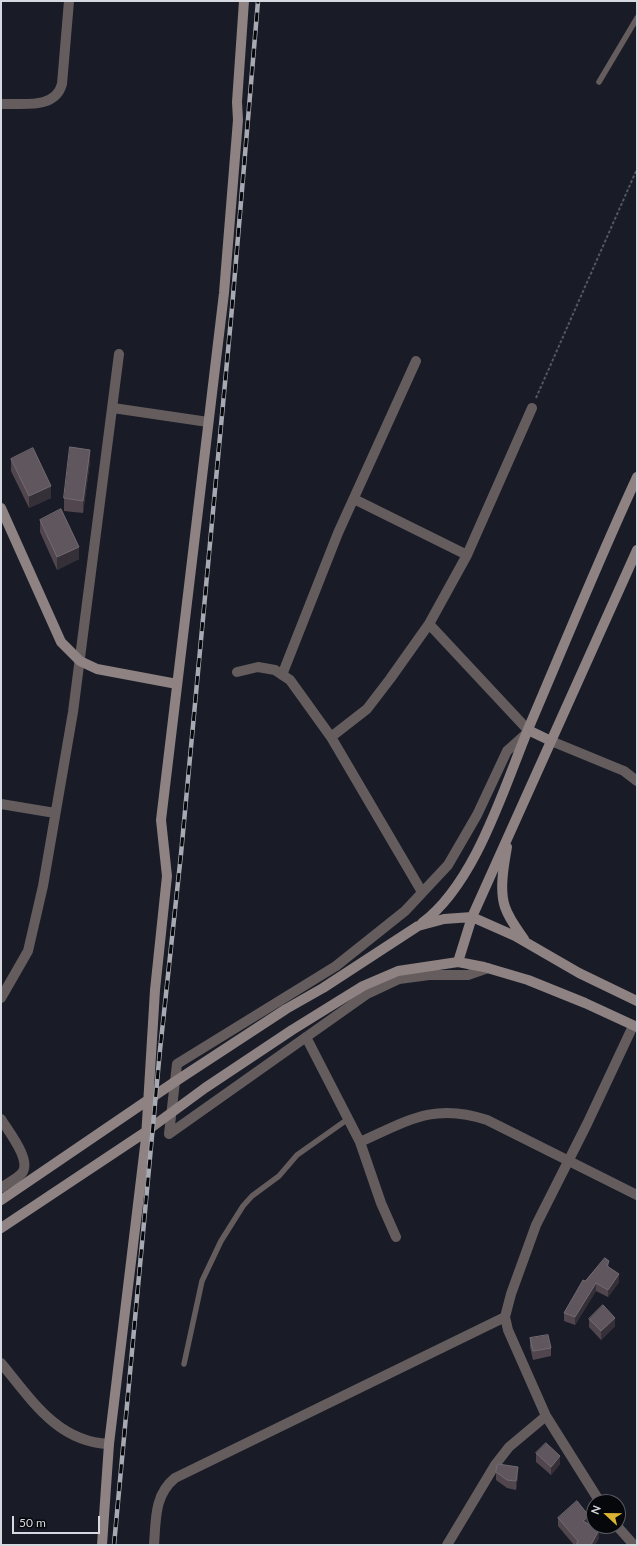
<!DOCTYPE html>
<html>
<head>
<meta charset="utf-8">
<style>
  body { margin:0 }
  #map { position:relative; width:638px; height:1546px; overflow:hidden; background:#191c27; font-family:Lato,sans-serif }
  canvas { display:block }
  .frame { position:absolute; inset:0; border:2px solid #d7d9e1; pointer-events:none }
  .north { position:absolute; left:586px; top:1494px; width:40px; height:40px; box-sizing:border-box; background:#06070b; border:1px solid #5a5b61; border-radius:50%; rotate:292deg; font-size:11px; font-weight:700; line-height:16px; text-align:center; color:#d7d9e1 }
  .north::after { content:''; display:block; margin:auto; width:14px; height:18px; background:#dab333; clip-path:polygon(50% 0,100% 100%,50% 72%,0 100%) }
  .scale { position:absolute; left:12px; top:1516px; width:88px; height:18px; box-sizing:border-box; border:2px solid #d7d9e1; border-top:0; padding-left:5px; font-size:12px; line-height:14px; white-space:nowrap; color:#d7d9e1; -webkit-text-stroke:3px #06070b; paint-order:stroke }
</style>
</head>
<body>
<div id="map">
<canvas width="638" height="1546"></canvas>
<div class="frame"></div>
<div class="north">N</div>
<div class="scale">50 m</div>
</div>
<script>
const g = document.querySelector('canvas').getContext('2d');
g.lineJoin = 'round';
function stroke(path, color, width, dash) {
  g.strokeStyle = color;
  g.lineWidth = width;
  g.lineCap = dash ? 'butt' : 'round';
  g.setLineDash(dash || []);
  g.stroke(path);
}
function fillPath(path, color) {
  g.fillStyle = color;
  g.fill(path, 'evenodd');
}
const path = new Path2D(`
  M536 398 637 169`);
const lane = new Path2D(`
  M599 82 637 18
  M184 1364 202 1281 221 1241 243 1206 252 1196 279 1176 297 1155 348 1119`);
const street = new Path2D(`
  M1 104C22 103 55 110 62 84L69 1
  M113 408 208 422
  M354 499 467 555
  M429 624 528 730
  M237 672 258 667 275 670 290 680 331 737 422 892
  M282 675 338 533 416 361
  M331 737 367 709 390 679 429 624 467 555 532 408
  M551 741 624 771 637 781
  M1 804 55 813
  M488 968 468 975H429L399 979 367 994 169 1134 177 1064 336 966 405 911 448 865 477 815 507 751 526 734
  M1 998 28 951 43 886 73 712 119 354
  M306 1037 360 1142 381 1203 396 1237
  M1 1119C8 1131 32 1160 22 1173 17 1179 7 1183 1 1188
  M360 1142C407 1121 434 1102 487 1120L637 1195
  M1 1363C31 1399 57 1442 109 1444
  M600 1502 546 1416 508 1330 505 1317 511 1294 536 1225 587 1124 633 1026
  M617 1526 634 1545
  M154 1545C156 1520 154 1495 175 1478L505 1317
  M447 1545 495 1465 509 1447 546 1416`);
const secondary = new Path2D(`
  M1 508 61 642 80 661 97 669 177 684
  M528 730 551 741
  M507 847C504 864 499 890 505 907 509 919 517 929 524 939
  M422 923C476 883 504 787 529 727 565 643 599 559 637 477
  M458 962 472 917 637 550
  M1 1200 176 1081 286 1009 323 988 418 926 444 919 472 917 515 936 579 973 637 1001
  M1 1228 141 1135 205 1088 292 1030 363 986 398 971 458 962 484 967 528 980 585 1003 637 1027
  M102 1545 109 1444 146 1138 155 990 167 876 161 820 224 293 238 120 237 102 244 1`);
const rail = new Path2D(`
  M114 1545 160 1050 181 854 232 308 258 1`);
const wall = new Path2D(`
  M11 459 51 498 29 508 11 471Z
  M90 462 83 513 64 511V498Z
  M40 520 79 559 57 570 40 532Z
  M609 1268 619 1282 608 1297 596 1291 575 1325 564 1321V1313L585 1281Z
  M589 1319 615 1326 601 1340 589 1327Z
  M530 1338 551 1348V1356L533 1360 530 1347Z
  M536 1453 560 1464 551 1475 536 1462Z
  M496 1472 518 1476 516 1490 507 1488 496 1480Z
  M558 1518 589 1524 599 1538 595 1545H574L558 1526Z`);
const shadedWall = new Path2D(`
  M90 450V462L83 513V501Z
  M51 486V498L29 508V496Z
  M79 547V559L57 570V557Z
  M609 1261V1269L607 1266Z
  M619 1274V1282L608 1297V1290Z
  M596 1283V1291L575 1325V1317Z
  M615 1318V1326L601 1340V1331Z
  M560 1456V1464L551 1475V1467Z
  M518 1467V1476L516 1490V1481Z
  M589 1516V1524L583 1530V1521Z
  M599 1530V1538L595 1545H591Z`);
const building = new Path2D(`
  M70 447 90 450 83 501 64 498Z
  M33 448 51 486 29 496 11 459Z
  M61 509 79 547 57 557 40 520Z
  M605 1258 609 1261 607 1266 619 1274 608 1290 596 1283 575 1317 564 1313 583 1280 585 1281Z
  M603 1305 615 1318 601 1331 589 1319Z
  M548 1335 551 1348 533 1351 530 1338Z
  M546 1443 560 1456 551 1467 536 1453Z
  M498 1464 518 1467 516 1481 507 1480 496 1472Z
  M577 1501 589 1516 583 1521 599 1530 591 1545H576L578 1541 558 1518Z`);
stroke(path, '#535660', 2, [3, 2]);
stroke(lane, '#655d5d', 5.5);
stroke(street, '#655d5d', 10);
stroke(secondary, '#8e8282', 10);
stroke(rail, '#a7aab2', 4.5);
stroke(rail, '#06070b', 3, [9]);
fillPath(wall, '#51464e');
fillPath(shadedWall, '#352f38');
fillPath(building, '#5f565e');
stroke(building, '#726a72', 1);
</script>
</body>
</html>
